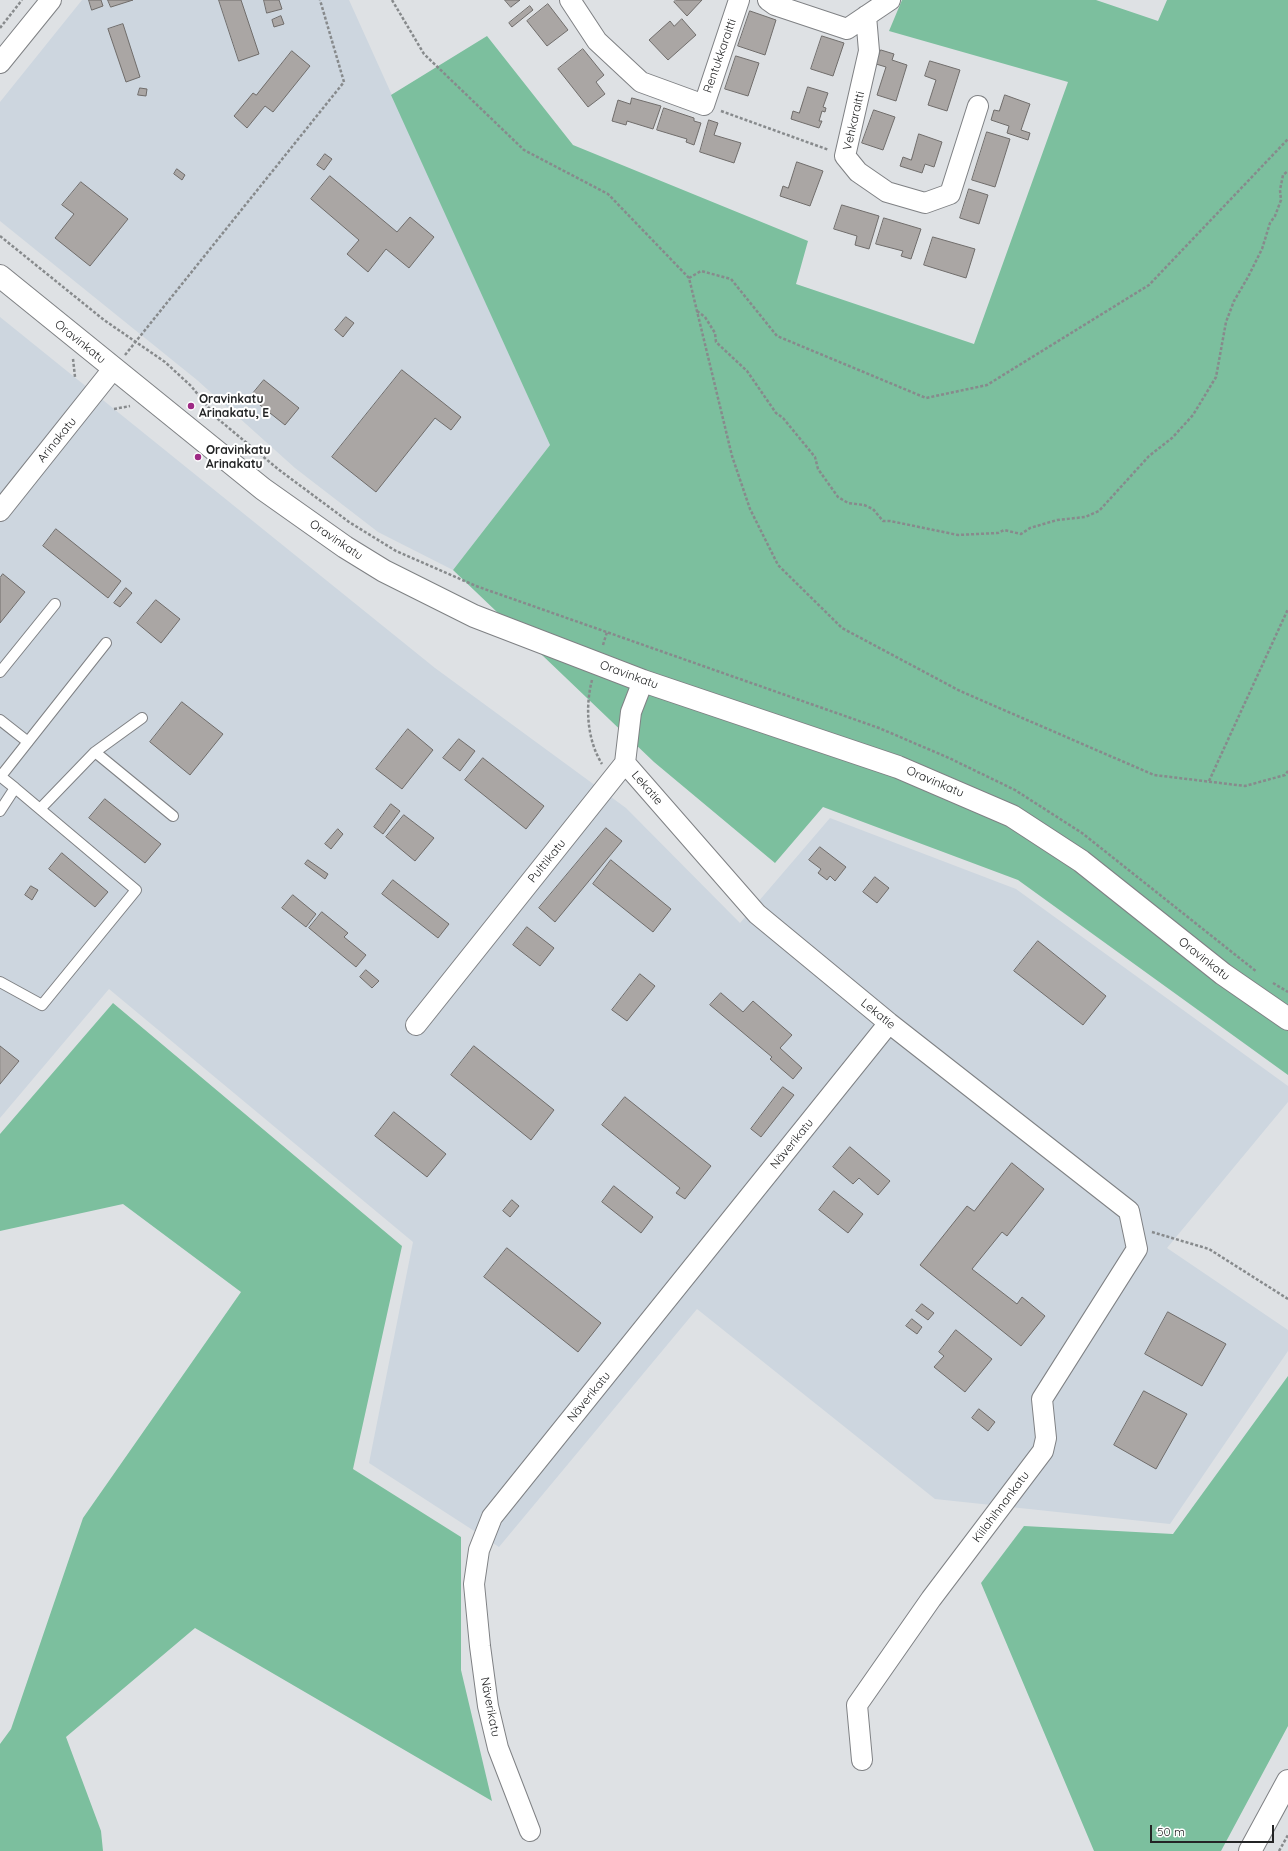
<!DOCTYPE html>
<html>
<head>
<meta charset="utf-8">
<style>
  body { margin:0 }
  #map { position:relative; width:1288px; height:1851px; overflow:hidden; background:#dee1e4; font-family:Quicksand,sans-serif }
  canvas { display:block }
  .scale { position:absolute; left:1150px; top:1825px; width:124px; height:18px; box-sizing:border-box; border:2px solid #232425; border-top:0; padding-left:5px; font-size:12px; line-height:14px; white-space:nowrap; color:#232425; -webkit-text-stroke:3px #fff; paint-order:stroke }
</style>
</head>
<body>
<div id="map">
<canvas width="1288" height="1851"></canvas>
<div class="scale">50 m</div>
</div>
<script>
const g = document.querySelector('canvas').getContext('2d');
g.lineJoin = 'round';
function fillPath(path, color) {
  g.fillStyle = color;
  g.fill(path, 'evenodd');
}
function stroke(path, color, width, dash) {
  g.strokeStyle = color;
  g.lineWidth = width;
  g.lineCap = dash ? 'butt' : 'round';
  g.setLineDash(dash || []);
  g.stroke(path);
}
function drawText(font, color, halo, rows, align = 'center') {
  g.font = font + ' Quicksand,sans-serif';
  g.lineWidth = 4;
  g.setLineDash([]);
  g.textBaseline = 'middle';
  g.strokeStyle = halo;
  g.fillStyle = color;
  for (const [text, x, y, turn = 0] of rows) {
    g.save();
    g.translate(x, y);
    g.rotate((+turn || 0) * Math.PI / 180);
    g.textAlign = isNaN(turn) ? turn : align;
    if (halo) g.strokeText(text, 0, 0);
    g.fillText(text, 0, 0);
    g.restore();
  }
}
const built = new Path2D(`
  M82 0H349L550 445 453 570 378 532 295 468 197 380 0 221V102Z
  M0 317 435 668 626 808 740 923 830 818 1016 889 1288 1086V1102L1167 1248 1288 1330V1351L1170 1524 935 1499 697 1309 499 1547 369 1463 413 1242 109 989 0 1118Z`);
const forest = new Path2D(`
  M902 0H1096L1158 21 1167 0H1288V1075L1018 880 823 807 775 863 654 762 453 570 550 445 391 95 487 36 573 145 808 241 796 284 974 344 1068 82 889 31Z
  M113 1003 402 1246 353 1469 461 1537V1670L492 1801 195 1628 66 1737 101 1831 103 1851H0V1744L11 1729 83 1518 241 1292 123 1204 0 1231V1134Z
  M1288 1376V1726L1221 1851H1094L981 1583 1024 1526 1173 1534Z`);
const building = new Path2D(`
  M89 0H101L103 6 92 10Z
  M108 0H133L111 7Z
  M219 0H241L259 54 239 61Z
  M264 0H279L282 9 267 13Z
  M505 0H520L511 7Z
  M676 0H702L687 16 674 2Z
  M548 4 568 30 547 46 527 21Z
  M530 6 533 10 512 27 509 23Z
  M750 11 776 20 765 55 738 46Z
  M281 16 284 24 274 27 272 20Z
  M682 19 696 35 668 60 649 40 670 21 674 26Z
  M123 24 140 77 126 82 108 29Z
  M822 36 844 43 833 76 811 69Z
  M583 49 604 75 596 82 605 94 588 107 558 69Z
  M881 50 894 54 892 60 907 65 896 101 877 95 886 67 876 64Z
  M292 51 310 66 273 112 265 106 247 128 234 116 253 93 256 95Z
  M736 56 759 63 748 96 725 89Z
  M930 61 960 70 947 111 928 105 936 80 925 76Z
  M808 87 828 93 823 107 826 108 825 112 822 111 819 121H822L819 128 791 119 793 111 799 113Z
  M140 88 147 89 146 96 138 95Z
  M1005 95 1030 104 1021 130 1030 133 1028 140 1007 133 1009 126 991 120 994 110 999 111Z
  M632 98 661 106 653 129 627 121 626 125 612 121 618 100 630 104Z
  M664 108 694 118V121L701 123 694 145 686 142 687 139 657 130Z
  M874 110 895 117 883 150 862 143Z
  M709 120 718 123 714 135 741 143 734 163 700 152Z
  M987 132 1010 139 995 187 972 180Z
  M919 134 942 142 934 167 925 164 922 173 900 166 903 157 911 160Z
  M325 154 332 159 324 170 317 165Z
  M797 162 823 171 810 206 780 196 783 186 788 188Z
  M177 169 185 175 182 180 174 174Z
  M330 176 397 232 410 217 434 237 409 268 386 249 368 272 347 254 359 240 311 199Z
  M81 182 128 219 90 266 55 238 74 214 62 205Z
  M969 189 988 195 979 224 960 218Z
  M842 205 879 216 869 249 855 245 857 236 834 229Z
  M884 218 921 229 911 259 901 256 903 251 876 244Z
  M933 237 975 249 966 278 924 265Z
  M346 317 354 323 343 337 335 330Z
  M402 370 461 417 451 430 435 418 376 492 332 457Z
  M264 380 299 408 285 425 250 397Z
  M56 529 121 581 108 598 43 546Z
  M3 574 25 592 0 623V578Z
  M126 588 132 593 120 607 114 603Z
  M156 600 180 619 161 643 137 623Z
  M182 702 223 734 190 775 150 742Z
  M408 729 433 750 402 789 376 769Z
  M459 739 475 751 460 771 443 758Z
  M483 758 544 806 526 829 465 780Z
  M105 799 161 844 145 863 89 818Z
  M391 804 400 811 383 834 374 827Z
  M404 815 434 838 415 861 386 837Z
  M606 828 622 841 555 922 539 908Z
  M338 829 343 834 331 849 325 844Z
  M820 847 846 867 835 881 830 876 827 880 818 873 821 869 809 860Z
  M62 853 108 892 95 907 49 869Z
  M308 860 328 874 325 879 305 864Z
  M611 860 671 909 653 932 593 884Z
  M875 877 889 888 877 903 863 892Z
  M393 880 449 924 438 938 382 894Z
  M31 886 38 890 32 900 25 895Z
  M293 895 316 914 306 927 282 908Z
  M322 912 348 933 344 937 366 955 356 967 309 928Z
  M527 927 554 948 540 966 513 945Z
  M1038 941 1106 996 1083 1025 1014 971Z
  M366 970 379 981 372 988 360 977Z
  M640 974 655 986 627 1021 612 1010Z
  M721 993 743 1012 753 1001 792 1035 780 1048 802 1068 793 1079 770 1059 772 1057 710 1005Z
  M0 1046 19 1061 0 1084Z
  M474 1046 554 1110 531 1140 451 1075Z
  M783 1087 794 1095 761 1137 751 1129Z
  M625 1097 711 1166 685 1199 676 1193 680 1188 602 1125Z
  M394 1112 446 1154 427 1177 375 1136Z
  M850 1147 890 1181 878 1195 859 1178 853 1184 833 1167Z
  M1012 1163 1044 1189 1007 1236 1002 1232 972 1269 1017 1304 1022 1297 1045 1316 1021 1346 920 1265 967 1206 974 1211Z
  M614 1186 653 1217 641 1233 602 1202Z
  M834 1191 863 1214 848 1233 819 1210Z
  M512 1200 519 1206 510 1217 503 1211Z
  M507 1248 601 1323 578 1352 484 1277Z
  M922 1304 934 1313 928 1320 916 1311Z
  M1168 1312 1226 1344 1202 1386 1145 1354Z
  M912 1319 922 1327 917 1334 906 1326Z
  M956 1330 992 1359 965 1392 934 1367 944 1356 939 1352Z
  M1144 1391 1187 1414 1156 1469 1114 1445Z
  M979 1409 995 1422 988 1431 972 1418Z`);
const path = new Path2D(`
  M392 0 424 54 524 150 608 194 689 278 732 456 750 509 778 565 842 628 960 691 1154 775 1245 786 1285 775 1288 771
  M0 28 22 0
  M721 111 829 150
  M0 236 104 320 165 362 191 386 218 419 278 469 349 522 396 551 476 586 879 728 949 758 1015 790 1082 833 1257 972
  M689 278 701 271 731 279 777 336 926 398 987 385 1149 285 1288 139
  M697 311 705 317 715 333 716 342 747 371 776 413 783 418 815 457 818 469 838 497 848 503 864 505 873 509 883 521H890L958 535 998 533 1004 530 1021 534 1030 528 1057 520 1085 517 1099 511 1149 456 1172 438 1193 415 1216 377 1226 322 1234 301 1248 277 1262 249 1270 223 1275 216 1281 200 1280 190 1283 175 1288 171
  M125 355 344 82 320 0
  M73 359 75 377
  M114 409 130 406
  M603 645 607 632
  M592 680C585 707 587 740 602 764
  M1209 781 1288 609
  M1273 983 1288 992
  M1152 1232 1209 1249 1288 1299
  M1279 1851 1288 1835`);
const lane = new Path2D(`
  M0 672 55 604
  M0 720 28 742
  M95 752 173 816
  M0 776 15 788 0 811
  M1 776 106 643
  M40 809 95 752 142 718
  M0 982 42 1005 136 890 15 788`);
const street = new Path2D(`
  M570 0 597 41 641 82 704 105 739 0
  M768 0 775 5 847 29 890 0
  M866 16 869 51 845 156 858 172 887 192 925 203 950 194 978 106
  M0 63 51 0
  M0 511 113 369
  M625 763 757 914 889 1023 1129 1211 1137 1249 1042 1399 1046 1438 1043 1451 931 1599 857 1705 862 1760
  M416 1025 625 763 631 712 643 681
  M530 1831 498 1748 488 1706 480 1646 474 1584 479 1550 492 1517 889 1023`);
const secondary = new Path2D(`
  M0 276 263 489 345 547 384 571 474 616 643 681 898 767 1012 816 1081 861 1223 974 1288 1019
  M1250 1851 1288 1781`);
const markers = [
  [191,406,4,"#9e2a85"],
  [198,457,4,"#9e2a85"]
];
const streetNames = [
  ["Rentukkaraitti",720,56,-71],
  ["Vehkaraitti",854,121,-77],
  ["Oravinkatu",80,342,39],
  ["Arinakatu",57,440,-51],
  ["Oravinkatu",336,540,34],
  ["Oravinkatu",629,675,20],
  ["Oravinkatu",935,782,23],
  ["Lekatie",647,788,49],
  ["Pulttikatu",547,861,-51],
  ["Oravinkatu",1204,959,38],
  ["Lekatie",878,1014,39],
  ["Näverikatu",792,1144,-51],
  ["Näverikatu",589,1397,-51],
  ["Kiilahihnankatu",1001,1507,-53],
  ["Näverikatu",490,1707,79]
];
const poiNames = [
  ["Oravinkatu",199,399],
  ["Arinakatu, E",199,413],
  ["Oravinkatu",206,450],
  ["Arinakatu",206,464]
];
fillPath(built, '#cdd6df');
fillPath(forest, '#7cbf9e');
fillPath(building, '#aaa6a4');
stroke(building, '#706d6b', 1);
stroke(lane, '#7f8184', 12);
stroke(street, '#7f8184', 22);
stroke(secondary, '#7f8184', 24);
stroke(path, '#878a8c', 2.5, [3, 2]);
stroke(lane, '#fff', 10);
stroke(street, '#fff', 20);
stroke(secondary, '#fff', 22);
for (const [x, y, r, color] of markers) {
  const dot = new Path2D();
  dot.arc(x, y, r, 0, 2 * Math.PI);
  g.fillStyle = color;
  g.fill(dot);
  stroke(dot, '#fff', 1.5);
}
drawText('12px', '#232425', '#fff', streetNames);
drawText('bold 12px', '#232425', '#fff', poiNames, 'left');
</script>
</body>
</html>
